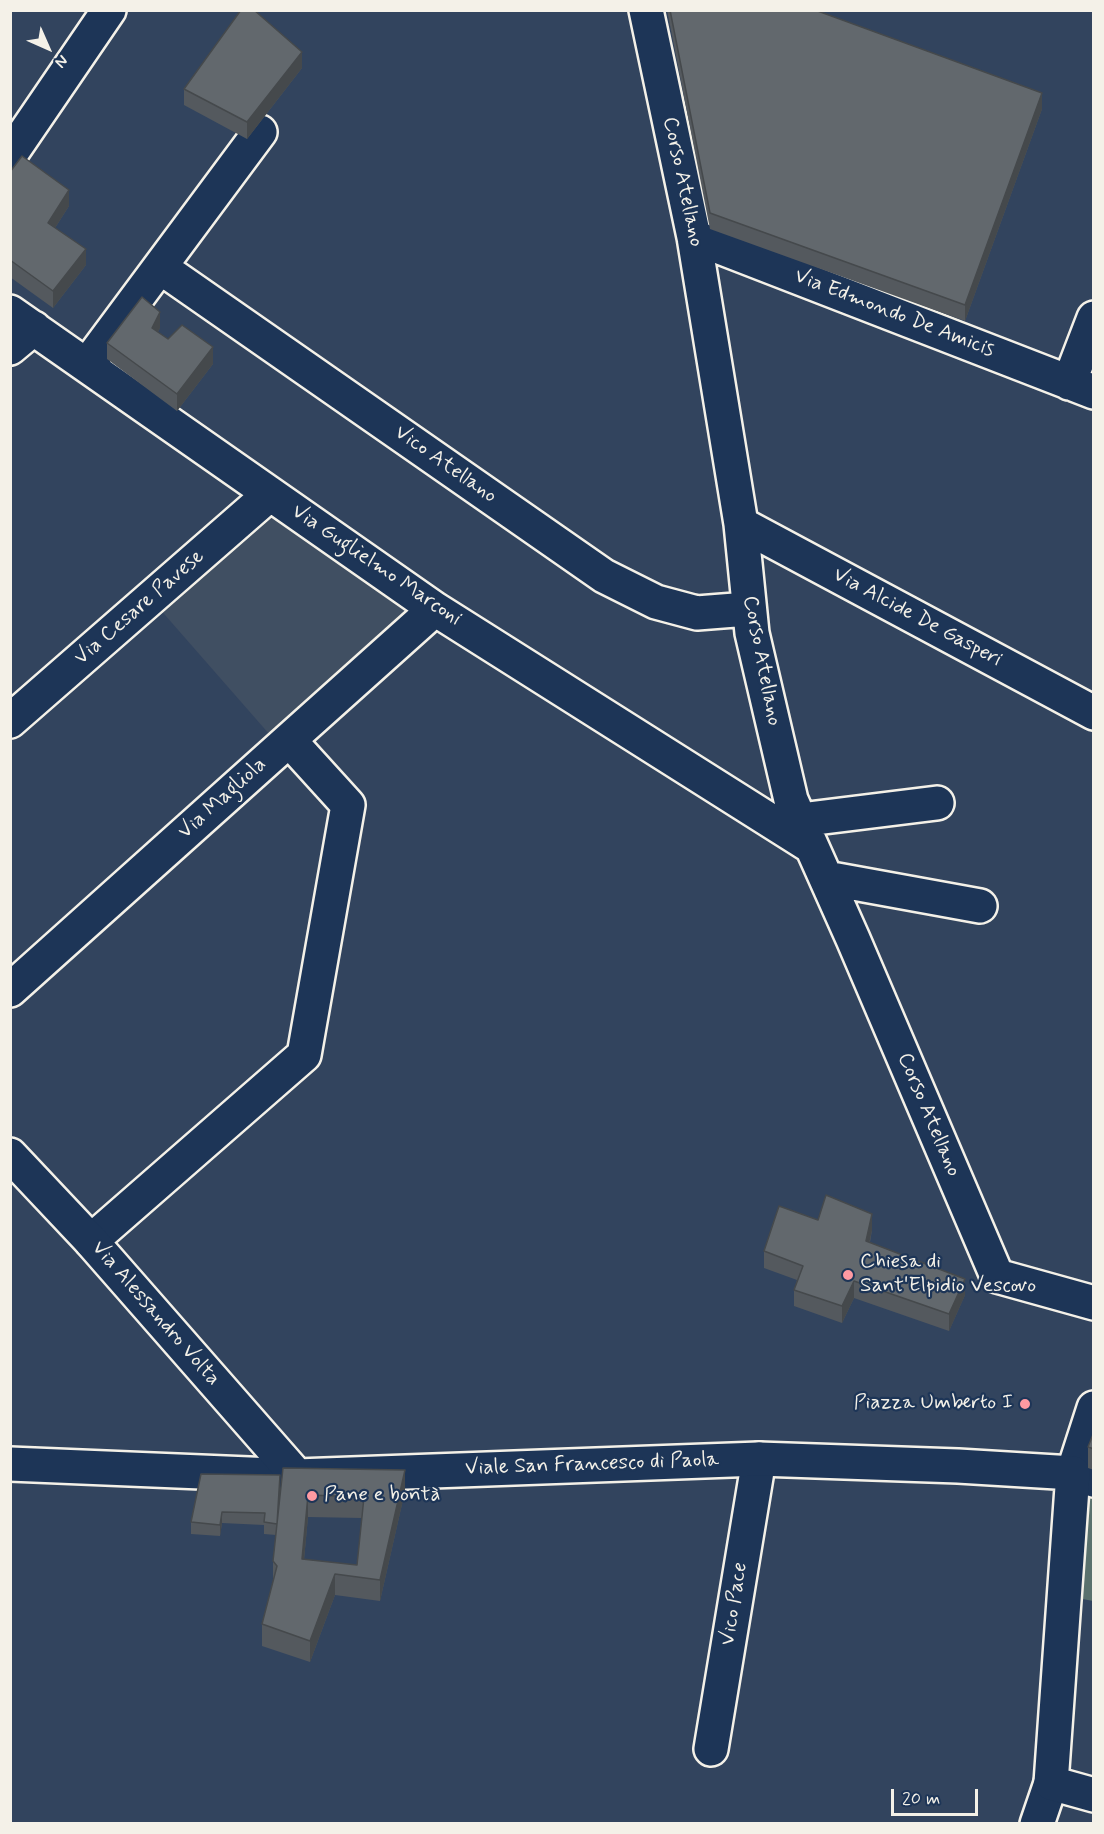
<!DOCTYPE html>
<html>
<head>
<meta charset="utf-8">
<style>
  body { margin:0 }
  #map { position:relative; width:1104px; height:1834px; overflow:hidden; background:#32445e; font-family:Mynerve,sans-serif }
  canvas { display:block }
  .frame { position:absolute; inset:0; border:12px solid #f4f1e8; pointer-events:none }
  .north { position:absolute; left:18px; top:18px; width:60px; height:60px; -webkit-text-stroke:4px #1d3557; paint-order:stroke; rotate:135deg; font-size:16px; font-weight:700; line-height:24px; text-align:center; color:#f4f1e8 }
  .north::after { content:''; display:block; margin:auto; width:21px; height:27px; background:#f4f1e8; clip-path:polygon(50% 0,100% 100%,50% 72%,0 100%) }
  .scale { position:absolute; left:891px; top:1789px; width:87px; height:27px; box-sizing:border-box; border:3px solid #f4f1e8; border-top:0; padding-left:8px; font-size:18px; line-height:21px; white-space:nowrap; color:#f4f1e8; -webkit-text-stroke:4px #1d3557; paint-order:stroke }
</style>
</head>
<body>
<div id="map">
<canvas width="1104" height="1834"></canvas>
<div class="frame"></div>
<div class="north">N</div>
<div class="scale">20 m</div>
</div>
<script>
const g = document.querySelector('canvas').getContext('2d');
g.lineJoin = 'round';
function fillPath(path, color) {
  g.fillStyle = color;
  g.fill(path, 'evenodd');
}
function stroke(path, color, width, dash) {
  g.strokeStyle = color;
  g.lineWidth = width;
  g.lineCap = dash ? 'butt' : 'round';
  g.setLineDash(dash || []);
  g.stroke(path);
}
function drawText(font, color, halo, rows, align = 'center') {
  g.font = font + ' Mynerve,sans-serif';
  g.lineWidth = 4.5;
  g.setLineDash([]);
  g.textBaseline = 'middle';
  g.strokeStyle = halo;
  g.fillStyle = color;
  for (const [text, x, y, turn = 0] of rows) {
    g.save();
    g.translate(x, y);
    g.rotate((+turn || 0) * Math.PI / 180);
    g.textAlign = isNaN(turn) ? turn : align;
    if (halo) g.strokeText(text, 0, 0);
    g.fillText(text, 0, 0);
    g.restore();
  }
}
const built = new Path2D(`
  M269 509 407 605 406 618 270 735 158 607Z`);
const green = new Path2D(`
  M1075 1484 1093 1490V1601L1067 1596Z`);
const street = new Path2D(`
  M646 10 694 237 741 524 752 633 791 800 853 939 997 1276 1094 1303
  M10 155 109 10
  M694 237 1094 392
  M160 267 604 576 656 602 697 613 748 609
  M10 312 435 609 812 847
  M10 348 34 328
  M87 365 260 132
  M1069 383 1094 318
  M741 524 1094 713
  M10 721 270 494
  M800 820 937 803
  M826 878 980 906
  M10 990 435 609
  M91 1241 304 1055 348 805 289 740
  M1094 1408 1073 1473 1094 1480
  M10 1464 297 1476
  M711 1749 759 1459
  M1037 1824 1051 1783`);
const secondary = new Path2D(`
  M10 1155 91 1241 297 1476 759 1459 958 1466 1073 1473 1051 1783 1094 1795`);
const wall = new Path2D(`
  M667 10H815L1042 109 965 321 710 229Z
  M302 68 247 139 184 105V89Z
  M10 172 69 206 55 228 86 265 53 308 10 277Z
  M160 328 158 332 168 339 213 364 177 411 107 359V343Z
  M818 1220 872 1230 870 1242 965 1295 949 1331 854 1298 842 1323 794 1306V1290L797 1280 764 1268V1251Z
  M1094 1432V1470L1088 1468V1447Z
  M283 1468 405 1491 380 1601 335 1595 310 1662 262 1646V1624L273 1581V1561L276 1535 264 1534V1525L222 1523 220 1536 191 1534V1522L280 1486 279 1504ZM308 1517 362 1518 357 1565 304 1560Z`);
const shadedWall = new Path2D(`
  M302 52V68L247 139V122Z
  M1042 93V109L965 321V305Z
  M69 190V206L48 239V223Z
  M86 249V265L53 308V291Z
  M160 312V328L152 344V328Z
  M213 347V364L177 411V394Z
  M872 1214V1230L866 1258V1241Z
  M965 1279V1295L949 1331V1314Z
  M854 1281V1298L842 1323V1306Z
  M405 1470V1491L380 1601V1580Z
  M308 1495V1517L302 1581V1559Z
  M222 1512V1523L220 1536V1525Z
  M335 1574V1595L310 1662V1641Z`);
const building = new Path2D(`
  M241 10H254L302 52 247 122 184 89Z
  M670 10H815L1042 93 965 305 710 213Z
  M22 156 69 190 48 223 86 249 53 291 10 260V172Z
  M142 297 160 312 152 328 168 339 182 325 213 347 177 394 107 343Z
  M826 1195 872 1214 866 1241 965 1279 949 1314 854 1281 842 1306 794 1290 803 1266 764 1251 779 1206 818 1220Z
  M1094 1432V1449L1088 1447Z
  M283 1468 405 1470 380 1580 335 1574 310 1641 262 1624 277 1566 273 1561ZM308 1495 364 1497 357 1565 302 1559Z
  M201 1474 280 1475 277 1524 264 1522 265 1513 222 1512 220 1525 191 1522Z`);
const markers = [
  [848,1275,6,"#ff9aa2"],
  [1025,1404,6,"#ff9aa2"],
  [312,1496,6,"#ff9aa2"]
];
const streetNames = [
  ["Corso Atellano",682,182,78],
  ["Via Edmondo De Amicis",894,314,21],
  ["Vico Atellano",445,465,35],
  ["Via Guglielmo Marconi",376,566,34],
  ["Via Cesare Pavese",140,608,-41],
  ["Via Alcide De Gasperi",917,618,28],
  ["Corso Atellano",761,661,79],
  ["Via Magliola",223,799,-42],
  ["Corso Atellano",928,1115,67],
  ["Via Alessandro Volta",155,1314,49],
  ["Viale San Francesco di Paola",592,1465,-2],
  ["Vico Pace",735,1604,-81]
];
const poiNames = [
  ["Chiesa di",860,1263],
  ["Sant'Elpidio Vescovo",860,1287],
  ["Piazza Umberto I",1013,1404,"right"],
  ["Pane e bontà",324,1496]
];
fillPath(built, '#404f62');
fillPath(green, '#5a716d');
stroke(street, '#f4f1e8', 38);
stroke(secondary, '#f4f1e8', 38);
stroke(street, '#1d3557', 33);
stroke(secondary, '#1d3557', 33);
fillPath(wall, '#54595e');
fillPath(shadedWall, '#45494c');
fillPath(building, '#62686d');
stroke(building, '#45494c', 1.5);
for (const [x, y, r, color] of markers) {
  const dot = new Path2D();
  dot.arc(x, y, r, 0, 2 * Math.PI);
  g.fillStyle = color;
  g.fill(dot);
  stroke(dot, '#1d3557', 2);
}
drawText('21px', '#f4f1e8', '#1d3557', streetNames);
drawText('21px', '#f4f1e8', '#1d3557', poiNames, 'left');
</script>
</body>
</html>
